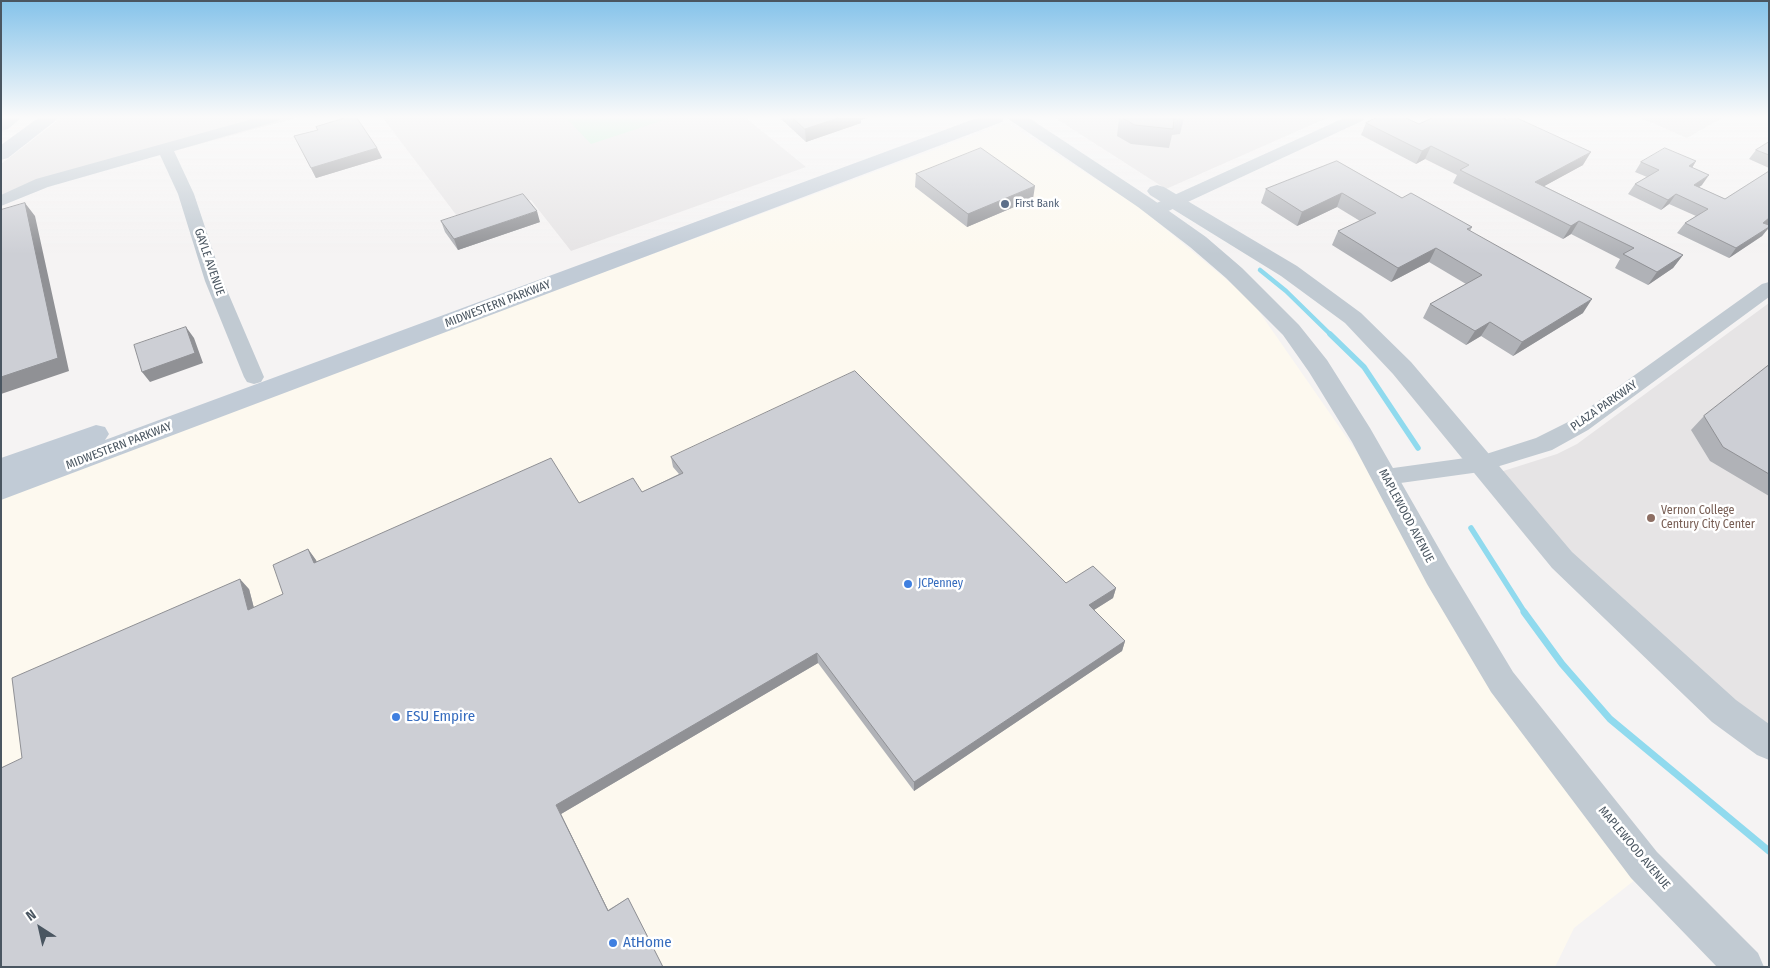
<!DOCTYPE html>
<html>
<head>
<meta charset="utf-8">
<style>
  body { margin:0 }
  #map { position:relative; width:1770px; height:968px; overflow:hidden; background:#f5f3f3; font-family:"Fira Sans Condensed",sans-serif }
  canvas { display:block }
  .frame { position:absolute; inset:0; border:2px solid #4a5661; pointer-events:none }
  .north { position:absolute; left:15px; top:903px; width:50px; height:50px; -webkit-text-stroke:4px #fff; paint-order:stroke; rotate:325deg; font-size:14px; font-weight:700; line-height:20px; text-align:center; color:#4a5661 }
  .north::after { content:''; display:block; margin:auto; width:18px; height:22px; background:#4a5661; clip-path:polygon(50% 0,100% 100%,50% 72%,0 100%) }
</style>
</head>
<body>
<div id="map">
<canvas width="1770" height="968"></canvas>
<div class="frame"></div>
<div class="north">N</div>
</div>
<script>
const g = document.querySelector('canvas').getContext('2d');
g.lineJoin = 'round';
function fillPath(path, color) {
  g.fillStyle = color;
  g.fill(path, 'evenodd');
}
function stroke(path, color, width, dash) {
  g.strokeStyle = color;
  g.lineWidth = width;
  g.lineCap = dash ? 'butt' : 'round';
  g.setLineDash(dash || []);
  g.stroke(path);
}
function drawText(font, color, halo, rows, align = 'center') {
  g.font = font + ' "Fira Sans Condensed",sans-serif';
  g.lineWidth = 5;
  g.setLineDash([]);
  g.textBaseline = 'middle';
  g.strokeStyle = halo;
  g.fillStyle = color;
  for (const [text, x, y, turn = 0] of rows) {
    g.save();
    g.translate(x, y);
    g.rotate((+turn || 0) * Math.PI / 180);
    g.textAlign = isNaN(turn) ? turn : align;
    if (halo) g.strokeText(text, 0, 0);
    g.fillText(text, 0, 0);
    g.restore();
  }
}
const commercial = new Path2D(`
  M1007 123 1138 206 1251 300 1363 461 1462 644 1636 879 1574 928 1555 967H1V495Z`);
const education = new Path2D(`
  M61 118H296L1 198V164Z
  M383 118H746L806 167 571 251 531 200 463 224Z
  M1055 118H1327L1166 189Z
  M1641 118H1722L1687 138Z
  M1769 303V733L1643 630 1497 473 1557 454 1577 444Z`);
const green = new Path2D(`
  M566 118H670L591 144Z`);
const streamFar2 = new Path2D(`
  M1260 270 1286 291 1331 335`);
const streamFar1 = new Path2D(`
  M1330 334 1364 367 1418 448
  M1471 528 1525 613`);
const stream = new Path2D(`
  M1524 612 1562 664 1610 719 1769 851`);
const minor = new Path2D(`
  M256 118H281L278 121 174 151 194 194 223 281 264 377 261 382 254 384 247 382 244 377 205 281 178 194 160 155 48 187 1 206V195L36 179Z
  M1344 118H1365L1362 121 1162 214H1150L1147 210 1150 206Z
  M1769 282V297L1588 430 1552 450 1480 472 1386 485 1378 483 1375 477 1378 471 1386 469 1480 456 1536 438 1572 420 1762 284Z`);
const tertiary = new Path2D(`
  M1007 118H1029L1152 199 1206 237 1242 268 1299 325 1327 360 1370 428 1449 566 1513 672 1657 852 1758 953 1764 967H1717L1631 878 1491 692 1427 584 1352 442 1309 372 1283 335 1226 278 1190 247 1138 207Z
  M1157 185 1164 187 1297 266 1361 313 1411 362 1572 552 1736 700 1769 724V760L1757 755 1712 722 1552 568 1393 374 1345 323 1281 276 1150 195 1147 191 1150 187Z`);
const secondary = new Path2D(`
  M1 118H21L8 129 1 131Z
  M38 118H59L8 158 1 160V145Z
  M977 118H1004L1002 122 1 500V458L96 425 105 427 109 434 105 440Z`);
const wall = new Path2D(`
  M780 118H867L861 120V123L806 142Z
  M1119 118H1184L1180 134 1172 135 1169 148 1131 144 1117 136Z
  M1366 123 1419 124 1583 165 1544 186 1683 255 1673 268 1648 285 1615 268 1620 259 1571 234 1563 239 1453 183 1457 175 1425 159 1416 164 1361 135Z
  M316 127 377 148 382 158 316 178 294 136 317 130Z
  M1769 142V168L1749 159 1756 150Z
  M1337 161 1402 198 1472 227 1470 231 1583 313 1513 356 1481 336 1466 345 1423 318 1430 304 1466 284 1429 262 1391 282 1332 245 1338 231 1360 221 1337 207 1297 226 1261 203 1266 189Z
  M1696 161 1692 168 1702 185 1699 187 1725 199 1769 171V223L1767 224 1769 225V228L1762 236 1729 258 1677 233 1685 223 1696 216 1669 204 1661 210 1628 194 1635 184 1647 177 1635 172 1641 162Z
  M916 174 1033 199 967 227 915 187Z
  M441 221 540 222 458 250 445 232Z
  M1769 365V496L1710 461 1691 430 1704 416Z
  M671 457 1066 583 1116 588 1113 598 1094 610 1125 641 1122 651 914 791 818 663 561 814 608 910 628 898 663 967 22 758 249 589 254 608 283 594 308 549 317 562 579 503 642 492 679 474 673 467Z`);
const shadedWall = new Path2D(`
  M838 118H867L861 120V123L806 142 805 129Z
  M1431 146 1425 159 1416 164 1422 151Z
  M377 148 382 158 316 178 311 168Z
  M1591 152 1583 165 1528 195 1535 182Z
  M1696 161 1690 171 1689 166Z
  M1709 175 1702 185 1687 195 1694 185Z
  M1035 186 1033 199 967 227 968 214Z
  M1342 193 1337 207 1297 226 1302 212Z
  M1676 194 1669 204 1661 210 1668 200Z
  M25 203 35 216 69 371 1 394V377Z
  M537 211 540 222 458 250 454 239Z
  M1769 218V223L1755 233 1763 223Z
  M1579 221 1571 234 1563 239 1571 226Z
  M1769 227 1762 236 1729 258 1736 248Z
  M1436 248 1429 262 1391 282 1398 268Z
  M1683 255 1673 268 1648 285 1657 272Z
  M1592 299 1583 313 1513 356 1522 342Z
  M1490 322 1481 336 1466 345 1475 331Z
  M186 327 194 338 203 363 150 382 142 372Z
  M308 549 316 560 321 573 314 563Z
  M240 579 249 589 257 620 248 610Z
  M1116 588 1113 598 1086 615 1089 605Z
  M1125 641 1122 651 914 791V782Z
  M817 653 818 663 561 814 612 918 608 911 556 805Z`);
const building = new Path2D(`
  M345 118H357L377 148 311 168 294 136 318 130 316 127Z
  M793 118H838L805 129Z
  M1123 118H1174L1173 129 1135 125Z
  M1376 118H1406L1419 124 1432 118H1504L1507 120 1510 118H1517L1591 152 1535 182 1683 255 1657 272 1623 254 1634 248 1579 221 1571 226 1460 170 1469 165 1431 146 1422 151 1366 123Z
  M1769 142V155L1756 150Z
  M981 148 1035 186 968 214 916 174Z
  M1665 148 1696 161 1689 166 1709 175 1694 185 1725 199 1769 171V218L1763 223 1769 225V227L1736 248 1685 223 1708 209 1676 194 1668 200 1635 184 1659 170 1641 162Z
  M1337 161 1402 198 1411 193 1472 227 1467 229 1592 299 1522 342 1490 322 1475 331 1430 304 1482 275 1436 248 1398 268 1338 231 1376 213 1342 193 1302 212 1266 189Z
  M523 194 537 211 454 239 441 221Z
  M25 203 58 358 1 377V210Z
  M186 327 195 353 142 372 134 345Z
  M1769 365V474L1723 447 1704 416Z
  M855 371 1066 583 1093 566 1116 588 1089 605 1125 641 914 782 817 653 556 805 608 911 628 898 663 967H1V768L22 758 12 678 240 579 248 610 283 594 273 565 308 549 314 563 551 458 579 503 633 478 642 492 683 473 671 457Z`);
const markers = [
  [1005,204,5,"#5c6f8a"],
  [1651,518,5,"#8d6e63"],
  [908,584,5,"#3f7fe0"],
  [396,717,5,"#3f7fe0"],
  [613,943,5,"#3f7fe0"]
];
const farServicenames = [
  ["First Bank",1015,204]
];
const streetNames = [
  ["GAYLE AVENUE",209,262,71],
  ["MIDWESTERN PARKWAY",498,304,-21],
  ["PLAZA PARKWAY",1604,406,-35],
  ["MIDWESTERN PARKWAY",119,446,-21],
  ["MAPLEWOOD AVENUE",1406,516,62],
  ["MAPLEWOOD AVENUE",1634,848,50]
];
const educationNames = [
  ["Vernon College",1661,511],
  ["Century City Center",1661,525]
];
const shopNames = [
  ["JCPenney",918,584]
];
const nearShopnames = [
  ["ESU Empire",406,717],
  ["AtHome",623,943]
];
fillPath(commercial, '#fdf9ef');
fillPath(education, '#e6e4e5');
fillPath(green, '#c3f1d5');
stroke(streamFar2, '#90daee', 4.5);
stroke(streamFar1, '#90daee', 5.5);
stroke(stream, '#90daee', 7);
fillPath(minor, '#c1cad2');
fillPath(tertiary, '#c1cad2');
fillPath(secondary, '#c1cbd6');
fillPath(wall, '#b0b2b7');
fillPath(shadedWall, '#909195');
fillPath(building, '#cdcfd5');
stroke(building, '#909195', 1);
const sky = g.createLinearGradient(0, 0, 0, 254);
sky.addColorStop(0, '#85c3ea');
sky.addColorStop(0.46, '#fafafa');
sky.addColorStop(1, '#fafafa00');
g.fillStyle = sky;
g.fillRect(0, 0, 1770, 254);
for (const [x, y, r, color] of markers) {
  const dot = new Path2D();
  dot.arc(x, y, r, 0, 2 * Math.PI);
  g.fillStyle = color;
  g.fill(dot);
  stroke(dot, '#fff', 2);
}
drawText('11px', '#4e5e75', '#fff', farServicenames, 'left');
drawText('12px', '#4a5661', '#fff', streetNames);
drawText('12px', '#785e54', '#fff', educationNames, 'left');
drawText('12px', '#366cbe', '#fff', shopNames, 'left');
drawText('15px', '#366cbe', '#fff', nearShopnames, 'left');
</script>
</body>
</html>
